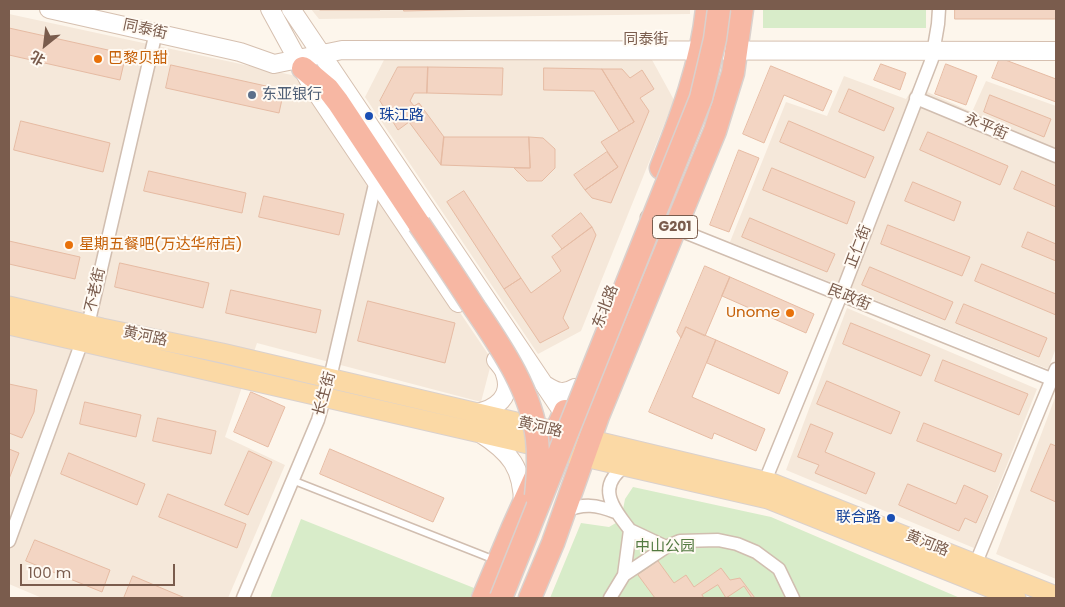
<!DOCTYPE html>
<html>
<head>
<meta charset="utf-8">
<style>
  body { margin:0 }
  #map { position:relative; width:1065px; height:607px; overflow:hidden; background:#fdf6ec; font-family:Poppins,"Noto Sans SC",sans-serif }
  canvas { display:block }
  .frame { position:absolute; inset:0; border:10px solid #7a5c4d; pointer-events:none }
  .north { position:absolute; left:20px; top:20px; width:50px; height:50px; -webkit-text-stroke:4px #fffaf3; paint-order:stroke; rotate:209deg; font-size:14px; font-weight:700; line-height:20px; text-align:center; color:#7a5c4d }
  .north::after { content:''; display:block; margin:auto; width:18px; height:22px; background:#7a5c4d; clip-path:polygon(50% 0,100% 100%,50% 72%,0 100%) }
  .scale { position:absolute; left:20px; top:564px; width:155px; height:22px; box-sizing:border-box; border:2px solid #7a5c4d; border-top:0; padding-left:6px; font-size:15px; line-height:18px; white-space:nowrap; color:#7a5c4d; -webkit-text-stroke:4px #fffaf3; paint-order:stroke }
</style>
</head>
<body>
<div id="map">
<canvas width="1065" height="607"></canvas>
<div class="frame"></div>
<div class="north">北</div>
<div class="scale">100 m</div>
</div>
<script>
const g = document.querySelector('canvas').getContext('2d');
g.lineJoin = 'round';
function fillPath(path, color) {
  g.fillStyle = color;
  g.fill(path, 'evenodd');
}
function stroke(path, color, width, dash) {
  g.strokeStyle = color;
  g.lineWidth = width;
  g.lineCap = dash ? 'butt' : 'round';
  g.setLineDash(dash || []);
  g.stroke(path);
}
function drawText(font, color, halo, rows, align = 'center') {
  g.font = font + ' Poppins,"Noto Sans SC",sans-serif';
  g.lineWidth = 4;
  g.setLineDash([]);
  g.textBaseline = 'middle';
  g.strokeStyle = halo;
  g.fillStyle = color;
  for (const [text, x, y, turn = 0] of rows) {
    g.save();
    g.translate(x, y);
    g.rotate((+turn || 0) * Math.PI / 180);
    g.textAlign = isNaN(turn) ? turn : align;
    if (halo) g.strokeText(text, 0, 0);
    g.fillText(text, 0, 0);
    g.restore();
  }
}
const residential = new Path2D(`
  M311 9H690V14L319 19Z
  M9 14 301 77 492 360 481 402 257 343 225 437 285 465 228 598H42L9 584Z
  M385 58H651L674 100 581 331 538 354 365 97Z
  M844 76 906 99 914 86 972 112 986 81 1056 106V348L1048 369 730 242 786 102 827 116Z
  M847 308 1037 389 974 548 786 470Z
  M1056 395V579L996 554Z`);
const green = new Path2D(`
  M763 9H926V28H763Z
  M633 487 771 517 960 598H550L581 523 609 527 621 520 625 499Z
  M301 519 474 588 470 598H270Z`);
const building = new Path2D(`
  M320 9H380V10H320Z
  M404 9H490L404 11Z
  M955 9H1056V19H955Z
  M9 28 126 54 120 80 9 55Z
  M1000 58 1056 79V102L992 78Z
  M881 64 906 73 900 90 874 80Z
  M946 64 977 76 966 105 935 94Z
  M171 65 284 90 279 113 166 88Z
  M771 66 832 91 823 111 784 95 764 143 743 134Z
  M398 67H428L427 93H414L410 101 414 106 419 103 444 137 441 165 409 122 398 130 380 101Z
  M428 67 503 68 502 95 427 93Z
  M544 68 602 69 634 122 619 131 594 91 544 90Z
  M602 69H622L630 78 642 70 654 89 640 98 649 111 611 203 592 198 585 190 618 167 601 142 634 122Z
  M849 89 894 108 884 131 839 112Z
  M990 95 1051 119 1044 137 984 112Z
  M21 121 110 143 103 172 14 150Z
  M789 121 874 157 865 178 780 142Z
  M928 132 1008 166 1000 185 920 150Z
  M444 137H529L530 168 441 165Z
  M529 137 543 138 555 149V168L542 181H527L514 168H530Z
  M739 150 759 158 729 232 710 225Z
  M607 152 618 167 585 190 574 175Z
  M772 168 855 202 847 224 763 190Z
  M149 171 246 193 242 213 144 191Z
  M1022 171 1056 186V207L1014 189Z
  M913 182 961 202 954 221 905 201Z
  M464 191 521 278 504 289 447 202Z
  M264 196 344 214 339 235 259 217Z
  M581 213 592 227 562 249 552 236Z
  M750 218 835 254 827 272 742 237Z
  M888 225 970 257 962 276 881 244Z
  M592 227 596 235 563 318 569 328 540 343 504 289 521 278 531 293 561 271 552 257Z
  M1028 232 1056 244V261L1022 247Z
  M9 241 80 257 75 279 9 264Z
  M120 263 209 283 203 308 115 287Z
  M982 264 1056 294V315L975 281Z
  M705 266 730 277 705 336 686 327 681 338 677 332Z
  M870 267 953 302 945 320 862 285Z
  M730 277 814 314 806 333 722 296Z
  M231 290 321 310 316 333 226 313Z
  M368 301 455 323 445 363 358 341Z
  M964 304 1047 338 1039 357 956 323Z
  M851 323 930 355 921 376 843 344Z
  M686 327 716 340 692 397 765 429 756 451 714 433 712 439 649 412Z
  M716 340 788 372 779 394 707 363Z
  M943 360 1028 394 1019 415 935 381Z
  M827 381 900 412 891 434 817 404Z
  M9 384 37 390 34 412 22 438 9 433Z
  M251 392 285 407 268 447 234 432Z
  M85 402 141 415 136 437 80 424Z
  M158 418 216 431 211 454 153 441Z
  M924 423 1002 454 995 472 917 441Z
  M811 424 833 433 825 452 875 473 866 494 815 473 819 465 798 457Z
  M1051 444 1056 446V502L1031 491Z
  M9 449 19 453 9 479Z
  M330 449 444 498 433 522 320 474Z
  M249 451 272 462 248 515 225 505Z
  M69 453 145 484 137 505 61 474Z
  M908 484 956 504 964 485 988 496 976 523 965 518 959 531 899 505Z
  M168 494 246 524 237 548 159 517Z
  M35 540 110 570 102 592 26 561Z
  M658 561 674 583 686 575 694 587 721 568 730 580 740 578 755 598H655L638 575Z
  M133 576 185 598H124Z
  M718 585 726 598 744 586 752 598H704L702 595Z`);
const lane = new Path2D(`
  M292 480 495 560`);
const street = new Path2D(`
  M916 98 1056 156
  M647 217 1056 381
  M765 481 841 295 932 59 938 24 939 9
  M565 511C584 503 597 505 615 512
  M630 530 666 547
  M9 541 88 325 156 32
  M973 570 1056 369
  M624 575 630 530C613 508 595 486 626 466
  M243 598 318 420 330 378 376 180
  M610 598 624 575 666 547 680 541 718 540 737 544 756 552 779 569 793 598`);
const secondary = new Path2D(`
  M49 9 240 52 274 64 342 50 1056 51
  M270 9 312 86 458 303
  M291 9 570 423
  M545 385C556 392 563 395 575 388
  M475 413C496 410 513 396 505 374 504 369 499 364 496 360
  M480 433C510 452 523 468 523 505`);
const primary = new Path2D(`
  M9 306 102 328 222 353 546 429
  M9 325 768 499 1016 598
  M575 436 772 483 1056 596`);
const highway = new Path2D(`
  M303 68 328 89 338 102 419 224
  M661 168C682 115 701 65 707 9
  M483 598 513 527 565 411
  M530 598 553 543 598 416 715 131 733 73 742 9`);
const highwayBridge = new Path2D(`
  M419 224C438 252 456 279 474 307 501 347 531 390 537 439 539 458 538 477 536 496
  M501 598 701 98 715 39 719 9`);
const markers = [
  [98,59,5,"#e8710a"],
  [252,95,5,"#5c6f8a"],
  [369,116,5,"#1a4fb4"],
  [69,245,5,"#e8710a"],
  [790,313,5,"#e8710a"],
  [891,518,5,"#1a4fb4"]
];
const shields = [
  [675,227,45]
];
const shieldNames = [
  ["G201",675,227]
];
const streetNames = [
  ["同泰街",145,30,12],
  ["同泰街",646,40],
  ["永平街",986,127,23],
  ["正仁街",859,247,-69],
  ["不老街",96,290,-77],
  ["民政街",849,298,22],
  ["东北路",606,307,-69],
  ["黄河路",145,337,12],
  ["长生街",325,394,-74],
  ["黄河路",540,428,13],
  ["黄河路",927,544,22]
];
const foodNames = [
  ["巴黎贝甜",108,59],
  ["星期五餐吧(万达华府店)",79,245],
  ["Unome",780,313,"right"]
];
const serviceNames = [
  ["东亚银行",262,95]
];
const transitNames = [
  ["珠江路",379,116],
  ["联合路",881,518,"right"]
];
const parkNames = [
  ["中山公园",665,547]
];
fillPath(residential, '#f5e8da');
fillPath(green, '#d8ecc9');
fillPath(building, '#f3d5c3');
stroke(building, '#e6bba3', 1);
stroke(lane, '#d1beb0', 9);
stroke(street, '#d1beb0', 15);
stroke(secondary, '#d6c0b0', 20);
stroke(primary, '#dad1cd', 21);
stroke(highway, '#dad1cd', 25);
stroke(lane, '#fff', 6);
stroke(street, '#fff', 12);
stroke(secondary, '#fff', 18);
stroke(primary, '#fbd9a5', 19);
stroke(highway, '#f7b7a3', 22);
stroke(highwayBridge, '#dad1cd', 25, []);
stroke(highwayBridge, '#f7b7a3', 22);
for (const [x, y, r, color] of markers) {
  const dot = new Path2D();
  dot.arc(x, y, r, 0, 2 * Math.PI);
  g.fillStyle = color;
  g.fill(dot);
  stroke(dot, '#fffaf3', 2);
}
for (const [x, y, w] of shields) {
  const box = new Path2D();
  box.roundRect(x - w / 2, y - 11.5, w, 23, 4);
  g.fillStyle = '#fffaf3';
  g.fill(box);
  stroke(box, '#7a5c4d', 1);
}
drawText('bold 14px', '#7a5c4d', null, shieldNames);
drawText('15px', '#7a5c4d', '#fffaf3', streetNames);
drawText('15px', '#c56008', '#fffaf3', foodNames, 'left');
drawText('15px', '#4e5e75', '#fffaf3', serviceNames, 'left');
drawText('15px', '#164399', '#fffaf3', transitNames, 'left');
drawText('15px', '#537a41', '#fffaf3', parkNames);
</script>
</body>
</html>
